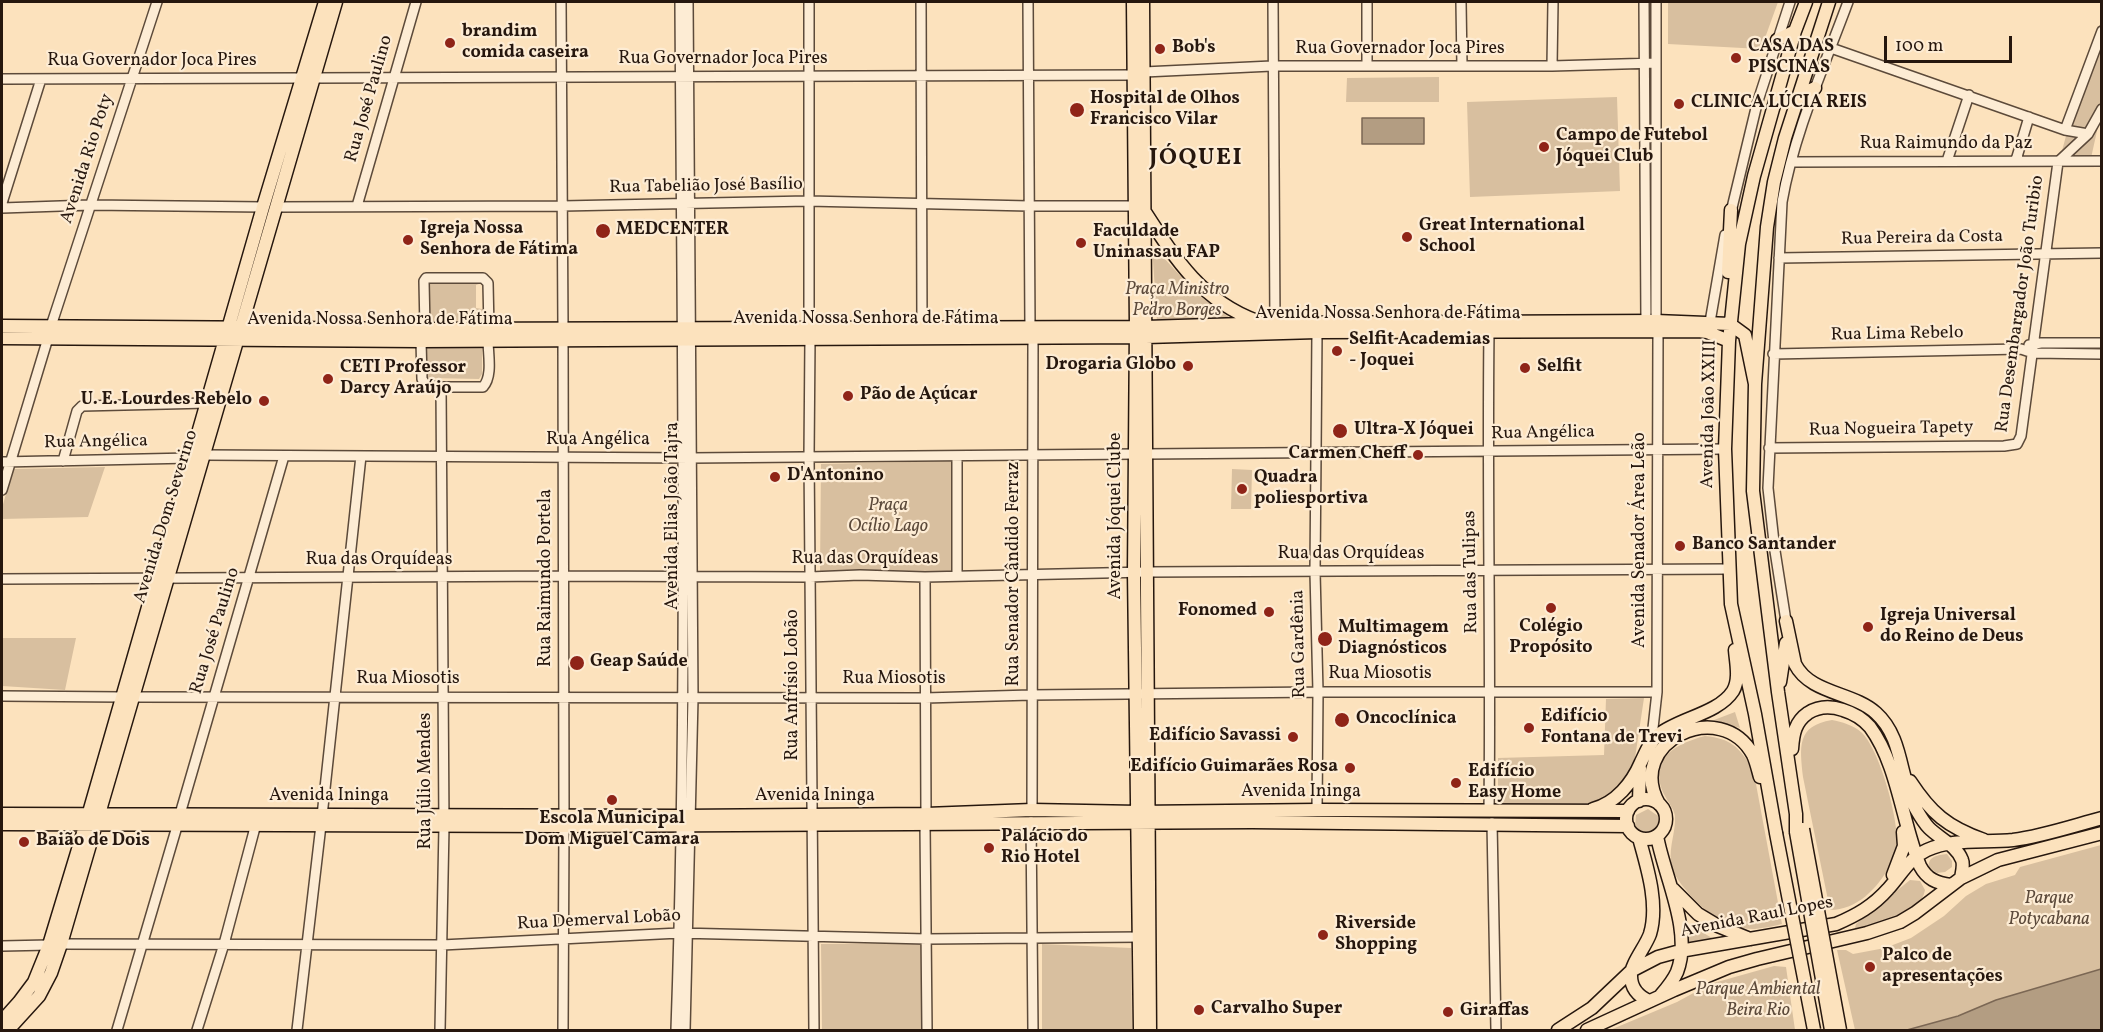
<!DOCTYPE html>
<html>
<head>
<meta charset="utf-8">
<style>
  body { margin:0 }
  #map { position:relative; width:2103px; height:1032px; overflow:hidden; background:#fce2bd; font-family:Vollkorn,serif }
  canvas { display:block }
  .frame { position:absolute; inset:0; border:3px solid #26170e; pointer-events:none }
  .scale { position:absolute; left:1884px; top:36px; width:128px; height:27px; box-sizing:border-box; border:3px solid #26170e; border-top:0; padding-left:8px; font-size:18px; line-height:21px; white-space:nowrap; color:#26170e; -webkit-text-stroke:4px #fdecd4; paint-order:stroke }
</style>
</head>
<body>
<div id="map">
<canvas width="2103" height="1032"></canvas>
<div class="frame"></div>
<div class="scale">100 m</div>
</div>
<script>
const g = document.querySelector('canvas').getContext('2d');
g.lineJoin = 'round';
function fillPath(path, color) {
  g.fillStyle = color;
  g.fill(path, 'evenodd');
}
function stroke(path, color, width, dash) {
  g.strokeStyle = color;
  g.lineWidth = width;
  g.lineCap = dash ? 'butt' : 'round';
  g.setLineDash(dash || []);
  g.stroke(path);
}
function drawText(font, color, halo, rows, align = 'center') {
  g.font = font + ' Vollkorn,serif';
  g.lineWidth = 4.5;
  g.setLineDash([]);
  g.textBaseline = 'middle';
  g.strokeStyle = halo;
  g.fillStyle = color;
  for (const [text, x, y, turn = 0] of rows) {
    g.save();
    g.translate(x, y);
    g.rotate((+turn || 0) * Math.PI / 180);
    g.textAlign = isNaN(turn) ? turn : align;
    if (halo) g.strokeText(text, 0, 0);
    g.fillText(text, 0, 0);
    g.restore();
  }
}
const green = new Path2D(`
  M1668 2H1778L1761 49 1668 44Z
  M2101 45V113L2091 158H2060L2066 136Z
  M1439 77V102H1346L1347 78Z
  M1617 97 1620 191 1470 197 1467 102Z
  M1152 245 1197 294 1233 320 1157 322Z
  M481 278 482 283 476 285V308L482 309 483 314 474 320 428 322 426 280Z
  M482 343V374L479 379 429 378 426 375V345Z
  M955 461 954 572 820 571 821 464Z
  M105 467 88 517 2 519V508L13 469Z
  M1232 469 1252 470 1251 509H1231Z
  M2 638H76L65 690 2 686Z
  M1644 698 1635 758 1632 768 1618 792 1586 807 1498 808V758L1604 755 1606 699Z
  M1735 712 1740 728 1714 720Z
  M1832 720C1842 722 1853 725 1861 732 1880 749 1900 823 1897 849 1896 854 1892 860 1890 865 1878 888 1857 910 1830 910L1803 777C1800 747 1796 726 1832 720Z
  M1705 736C1732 739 1737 746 1753 768L1782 924C1774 926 1764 928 1755 929 1728 930 1702 910 1686 890 1679 882 1672 872 1671 862 1669 846 1676 831 1675 816 1674 809 1668 802 1665 796 1647 760 1674 744 1705 736Z
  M1648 809 1661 818 1659 829 1648 836 1640 833 1635 828 1636 815Z
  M2101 845V969L1919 1028 1907 1030H1855L1837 950H1846L1853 954 1885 948 1911 938 1944 916 1966 896 1986 884 2015 875 2020 867Z
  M1947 854 1952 861V867L1945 872 1937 873 1929 868C1927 857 1937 855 1947 854Z
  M1910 880 1920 881 1925 890C1921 915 1878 924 1858 930L1855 928 1856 924Z
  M1689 925 1714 939 1689 944Z
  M921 943V1030H822L821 944Z
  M1042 944 1131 948 1132 1030H1042Z
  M1774 966 1786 967 1795 1030H1610L1677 1002 1710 984Z`);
const water = new Path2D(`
  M1362 118H1424V144H1362Z
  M2101 969V1030H1907L1958 1016 1996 1000Z`);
const minor = new Path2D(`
  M561 2 563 328
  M921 2 922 327
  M1028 2 1030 328
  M1273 2 1275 323
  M1367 2V66
  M1461 2 1462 66
  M1644 2 1646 321
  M1831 48 2065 130 2088 134
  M1552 66 1553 2
  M1144 72 1272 66H1552L1656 63
  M314 78 1133 75
  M2 79 302 78
  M2065 130 2102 31
  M2016 160 2029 117
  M1947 161 1969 95
  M1791 162 2102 161
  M2 203 41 79
  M357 206 416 2
  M277 207 562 206 808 201 1029 206H1135
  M2 208 90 205 263 207
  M1730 216 1757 104 1790 2
  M1779 258 2102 253
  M1656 321V2
  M1710 322 1725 235
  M51 326 157 2
  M809 328V2
  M425 329 424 281 426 278H483L488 283 489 329
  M1489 332C1487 492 1491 651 1489 811
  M810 339 809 457 814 1030
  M563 340 564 815
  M421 341 422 379 426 385 441 387H483C493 376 488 354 488 340
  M2029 345 2041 343H2102
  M1773 354 2021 349 2033 353 2102 354
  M1769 448 2004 446 2017 444 2021 436 2058 162 2088 134 2102 109
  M1146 454 1725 449
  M205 455 691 458 1136 454
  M957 456V576
  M63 461 77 411 82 406 208 403
  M2 462 191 458
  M2 490 48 338
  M925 577 926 814
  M2 579 564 576 810 577 860 575 925 577 1147 572 1729 569
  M1786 621 1775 551 1768 488 1782 202C1794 133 1824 67 1848 2
  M2 696 121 697
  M131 697 925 698 1031 695 1318 692H1657
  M1648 742 1653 728 1657 692 1658 332
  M1032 810 1033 338
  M1317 810 1318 692 1315 572 1317 332
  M180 814 284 456
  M322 816 361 456
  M1031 822 1033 1030
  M1492 823 1496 1030
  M925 825 927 1030
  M61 944 442 945 679 933 927 939 1140 937
  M2 946 49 945
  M117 1030 178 823
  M197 1030 224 944 257 820
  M297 1030 321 825
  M440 1030 444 826 441 387
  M563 1030 564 826
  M676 1030C688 688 682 344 680 2
  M685 1030 693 698 688 2`);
const major = new Path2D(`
  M1133 2 1136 327 1134 572 1140 1030
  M1143 2 1150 1030
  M1777 40 1795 31
  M1799 95 1815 88
  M1145 212C1176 260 1202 301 1257 321
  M1728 272 1731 210
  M2 326 425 329 809 328 1146 327 1275 323 1656 321 1730 324 1745 335 1755 384
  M2 338 421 341 1146 337 1317 332 1698 331 1707 332 1729 341
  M1786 621 1795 664C1810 694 1853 692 1876 713 1904 738 1899 779 1916 809 1920 816 1924 823 1929 828 1939 838 1957 846 1962 860 1964 865 1962 872 1961 878
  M1780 682 1786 643
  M1792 749C1793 734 1795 722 1808 713 1819 706 1831 706 1843 710 1853 713 1863 719 1870 727 1898 765 1902 822 1920 866 1927 879 1936 883 1951 885
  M1910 781C1931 813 1947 827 1984 840
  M1626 819a20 20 0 1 1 40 0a20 20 0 1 1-40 0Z
  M1639 801 1640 768
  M1659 804C1624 742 1721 696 1753 755 1756 761 1758 770 1760 777
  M1593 809C1616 803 1632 783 1641 762 1646 752 1649 743 1658 735 1679 718 1718 714 1733 691 1740 679 1736 663 1735 650
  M2 814 682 816 926 814 1032 810 1138 812 1317 810 1628 811
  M2 824 564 826 1252 822 1628 826
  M1796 832V814L1778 692 1753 491 1755 384 1767 227 1774 182 1785 138 1829 2
  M1776 833 1755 714 1731 604 1725 449 1729 341 1739 244 1754 176 1795 31 1806 2
  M1657 836C1664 876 1693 931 1677 972 1673 981 1667 988 1661 995
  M1639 838C1647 867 1659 904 1650 934 1646 946 1630 965 1631 976 1631 988 1638 996 1649 1001
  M1893 875 1904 846 1903 832
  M1673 889 1698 914 1718 926 1750 939
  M2 1021 19 1002 34 982 49 945 86 823 263 207 325 2
  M8 1030 39 996 51 973 61 944 336 2
  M1558 1030 1592 1008 1631 971 1658 957 1680 951 1836 924C1857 915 1873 906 1888 889 1901 875 1909 858 1927 850 1953 838 1984 843 2013 840 2043 836 2072 826 2102 818
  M1587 1030 1674 990 1729 967 1757 959 1867 933 1900 922 1915 913 1961 878 1998 860 2102 833`);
const majorBridge = new Path2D(`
  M1803 829 1840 1030
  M1796 832 1831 1030
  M1776 833 1814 1030`);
const markers = [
  [450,43,6,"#8f2418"],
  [1160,49,6,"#8f2418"],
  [1736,58,6,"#8f2418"],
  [1679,104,6,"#8f2418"],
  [1077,110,8,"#8f2418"],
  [1544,147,6,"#8f2418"],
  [603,231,8,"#8f2418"],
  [1407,237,6,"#8f2418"],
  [408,240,6,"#8f2418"],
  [1081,243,6,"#8f2418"],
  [1337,351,6,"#8f2418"],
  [1188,366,6,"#8f2418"],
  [1525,368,6,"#8f2418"],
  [328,379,6,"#8f2418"],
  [848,396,6,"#8f2418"],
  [264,401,6,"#8f2418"],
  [1340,431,8,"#8f2418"],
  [1418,455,6,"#8f2418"],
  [775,477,6,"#8f2418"],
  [1242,489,6,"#8f2418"],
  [1680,546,6,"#8f2418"],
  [1551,608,6,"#8f2418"],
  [1269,612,6,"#8f2418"],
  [1868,627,6,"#8f2418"],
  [1325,639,8,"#8f2418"],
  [577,663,8,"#8f2418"],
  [1342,720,8,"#8f2418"],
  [1529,728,6,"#8f2418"],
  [1293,737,6,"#8f2418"],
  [1350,768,6,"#8f2418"],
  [1456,783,6,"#8f2418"],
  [612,800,6,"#8f2418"],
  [24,842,6,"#8f2418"],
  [989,848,6,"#8f2418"],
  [1323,935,6,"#8f2418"],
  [1870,967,6,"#8f2418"],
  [1199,1010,6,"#8f2418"],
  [1448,1012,6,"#8f2418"]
];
const poiNames = [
  ["brandim",462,33],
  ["comida caseira",462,54],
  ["CASA DAS",1748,48],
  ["PISCINAS",1748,69],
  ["Bob's",1172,49],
  ["Hospital de Olhos",1090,100],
  ["Francisco Vilar",1090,121],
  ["CLINICA LÚCIA REIS",1691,104],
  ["Campo de Futebol",1556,137],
  ["Jóquei Club",1556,158],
  ["Great International",1419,227],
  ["School",1419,248],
  ["Igreja Nossa",420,230],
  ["Senhora de Fátima",420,251],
  ["MEDCENTER",616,231],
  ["Faculdade",1093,233],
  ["Uninassau FAP",1093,254],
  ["Selfit Academias",1349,341],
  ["- Joquei",1349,362],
  ["Drogaria Globo",1176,366,"right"],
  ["Selfit",1537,368],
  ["CETI Professor",340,369],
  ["Darcy Araújo",340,390],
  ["Pão de Açúcar",860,396],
  ["U. E. Lourdes Rebelo",252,401,"right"],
  ["Ultra-X Jóquei",1354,431],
  ["Carmen Cheff",1406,455,"right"],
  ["D'Antonino",787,477],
  ["Quadra",1254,479],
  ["poliesportiva",1254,500],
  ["Banco Santander",1692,546],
  ["Fonomed",1257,612,"right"],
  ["Igreja Universal",1880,617],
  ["do Reino de Deus",1880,638],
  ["Colégio",1551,628,"center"],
  ["Propósito",1551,649,"center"],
  ["Multimagem",1338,629],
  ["Diagnósticos",1338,650],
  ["Geap Saúde",590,663],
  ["Edifício",1541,718],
  ["Fontana de Trevi",1541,739],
  ["Oncoclínica",1356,720],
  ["Edifício Savassi",1281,737,"right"],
  ["Edifício Guimarães Rosa",1338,768,"right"],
  ["Edifício",1468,773],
  ["Easy Home",1468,794],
  ["Escola Municipal",612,820,"center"],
  ["Dom Miguel Camara",612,841,"center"],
  ["Palácio do",1001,838],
  ["Rio Hotel",1001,859],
  ["Baião de Dois",36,842],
  ["Riverside",1335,925],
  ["Shopping",1335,946],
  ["Palco de",1882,957],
  ["apresentações",1882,978],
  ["Carvalho Super",1211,1010],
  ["Giraffas",1460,1012]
];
const streetNames = [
  ["Rua Governador Joca Pires",1400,50],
  ["Rua Governador Joca Pires",723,60],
  ["Rua Governador Joca Pires",152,62],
  ["Rua José Paulino",370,99,-74],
  ["Rua Raimundo da Paz",1946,145],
  ["Avenida Rio Poty",88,159,-72],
  ["Rua Tabelião José Basílio",706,187,-1],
  ["Rua Pereira da Costa",1922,239,-1],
  ["Rua Desembargador João Turibio",2021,304,-82],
  ["Avenida Nossa Senhora de Fátima",1388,315],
  ["Avenida Nossa Senhora de Fátima",866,320],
  ["Avenida Nossa Senhora de Fátima",380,321],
  ["Rua Lima Rebelo",1897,335,-1],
  ["Avenida João XXIII",1710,414,-89],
  ["Rua Nogueira Tapety",1891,430,-1],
  ["Rua Angélica",1543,434,-1],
  ["Rua Angélica",598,441],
  ["Rua Angélica",96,443,-1],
  ["Avenida Elias João Tajra",674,516,-90],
  ["Avenida Jóquei Clube",1117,516,-90],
  ["Avenida Dom Severino",167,517,-73],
  ["Avenida Senador Área Leão",1641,540,-90],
  ["Rua das Orquídeas",1351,555],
  ["Rua das Orquídeas",865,560],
  ["Rua das Orquídeas",379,561],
  ["Rua das Tulipas",1472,572,-91],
  ["Rua Senador Cândido Ferraz",1015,574,-90],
  ["Rua Raimundo Portela",547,578,-90],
  ["Rua José Paulino",216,631,-73],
  ["Rua Gardênia",1300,644,-91],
  ["Rua Miosotis",1380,675],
  ["Rua Miosotis",408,680],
  ["Rua Miosotis",894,680],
  ["Rua Anfrísio Lobão",794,685,-90],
  ["Rua Júlio Mendes",427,781,-90],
  ["Avenida Ininga",1301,793],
  ["Avenida Ininga",329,797],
  ["Avenida Ininga",815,797],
  ["Avenida Raul Lopes",1757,918,-11],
  ["Rua Demerval Lobão",599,921,-3]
];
const parkNames = [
  ["Praça Ministro",1177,291],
  ["Pedro Borges",1177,312],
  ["Praça",888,507],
  ["Ocílio Lago",888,528],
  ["Parque",2049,900],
  ["Potycabana",2049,921],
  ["Parque Ambiental",1758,991],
  ["Beira Rio",1758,1012]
];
const districtNames = [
  ["JÓQUEI",1196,160]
];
fillPath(green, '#d8bf9f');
fillPath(water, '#b39d82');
stroke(water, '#7b6754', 1.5);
stroke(minor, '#5c4a3a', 12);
stroke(major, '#26170e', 15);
stroke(minor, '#fdecd4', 9);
stroke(major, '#fce2bd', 12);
stroke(majorBridge, '#26170e', 15, []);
stroke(majorBridge, '#fce2bd', 12);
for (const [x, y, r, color] of markers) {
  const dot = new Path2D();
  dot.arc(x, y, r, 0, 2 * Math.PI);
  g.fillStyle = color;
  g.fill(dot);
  stroke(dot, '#fdecd4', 2);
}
drawText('bold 18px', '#26170e', '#fdecd4', poiNames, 'left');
drawText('18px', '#26170e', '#fdecd4', streetNames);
drawText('italic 18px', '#5b493a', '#fdecd4', parkNames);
g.letterSpacing = '1.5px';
drawText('bold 24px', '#26170e', '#fdecd4', districtNames);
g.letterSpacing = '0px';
</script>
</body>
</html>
